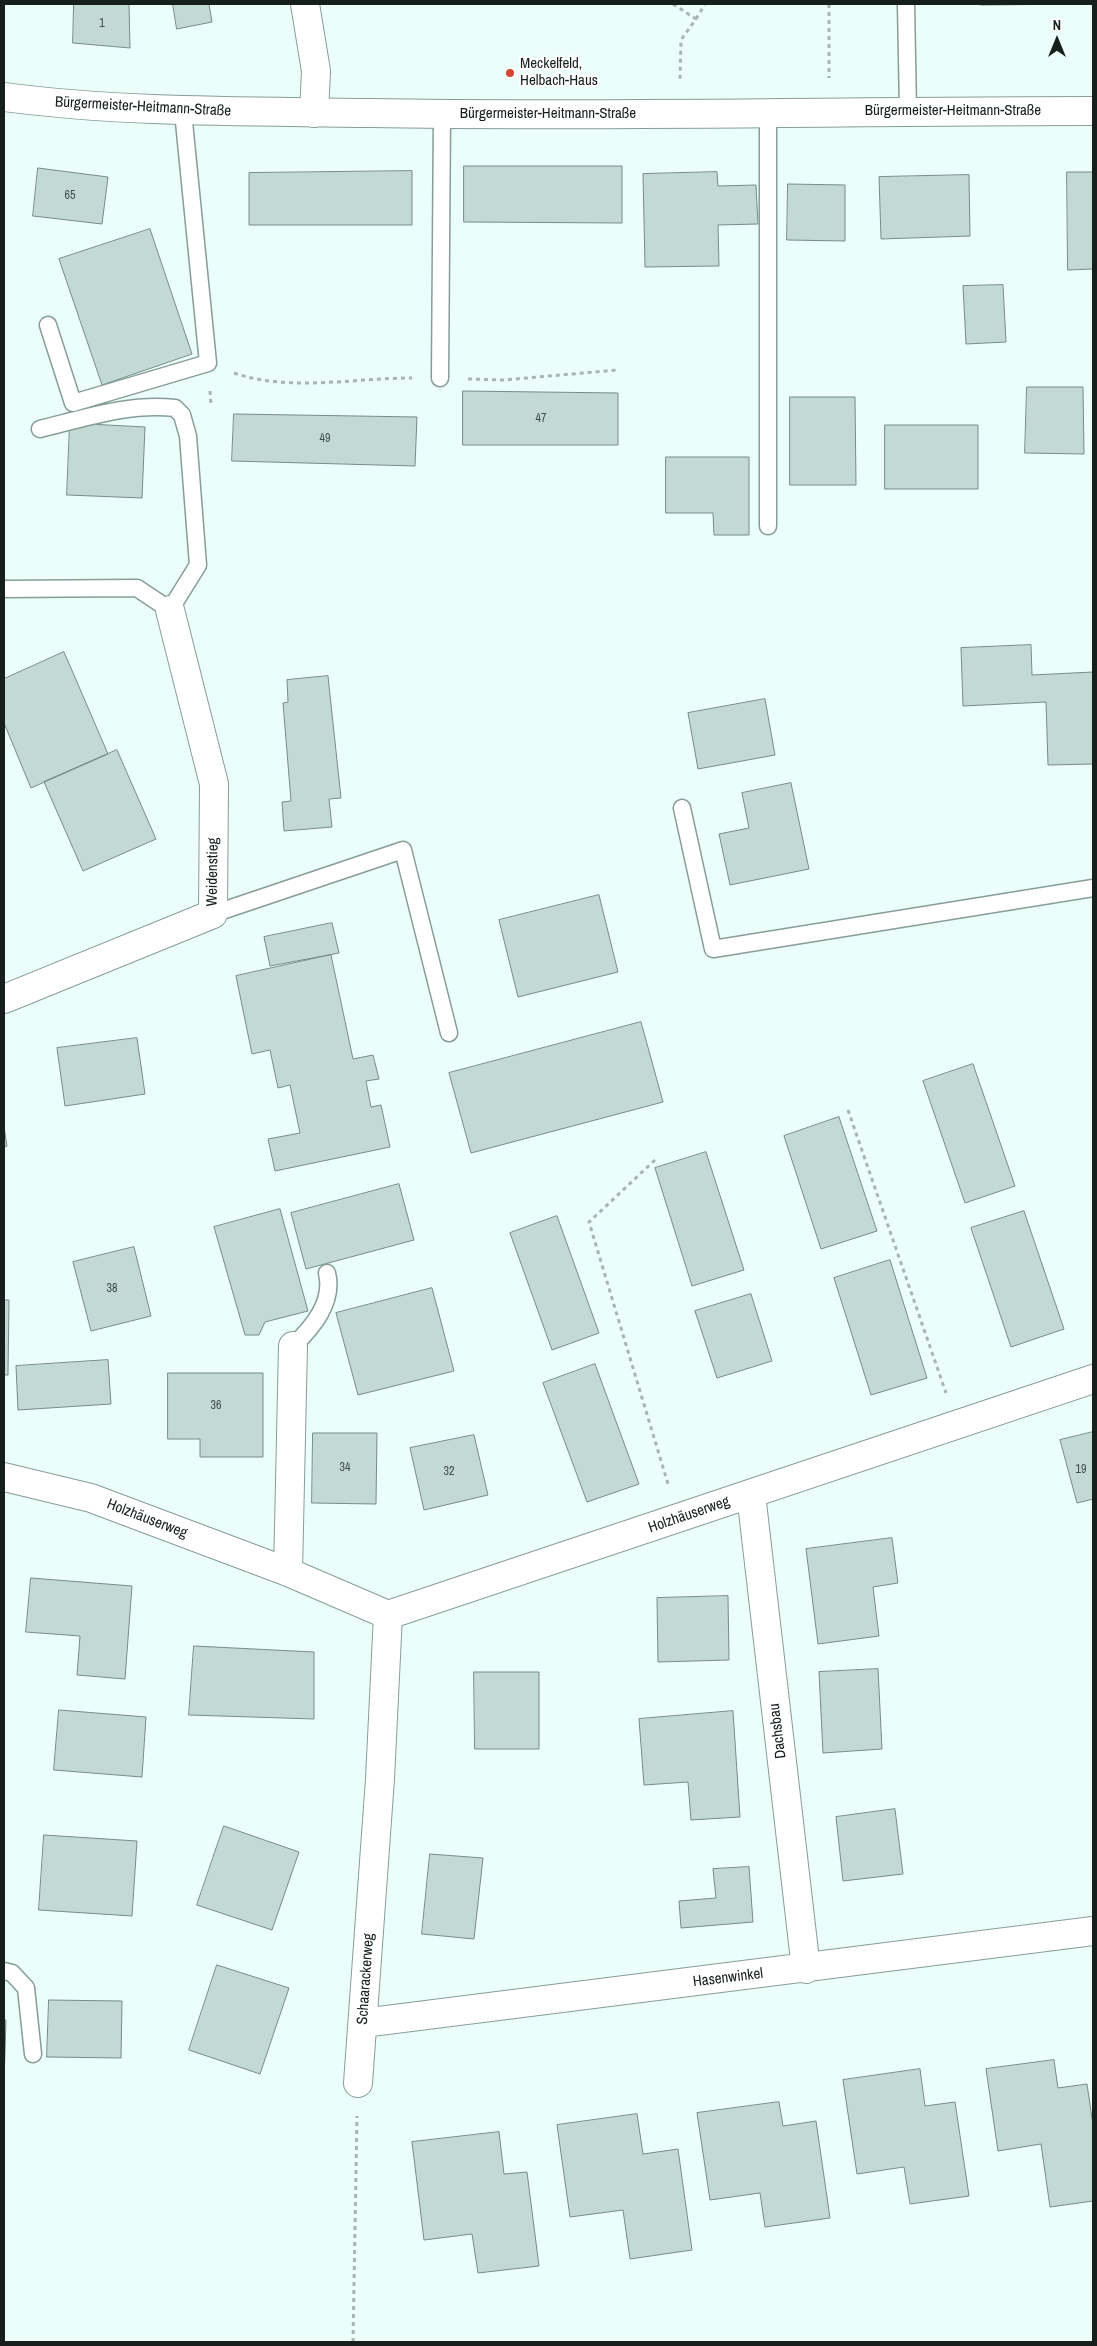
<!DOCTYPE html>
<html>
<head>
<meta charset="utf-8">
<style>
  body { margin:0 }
  #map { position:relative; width:1097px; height:2346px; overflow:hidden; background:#ebfefa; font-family:"Archivo Narrow",sans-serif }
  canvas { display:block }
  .frame { position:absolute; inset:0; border:5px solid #171f1d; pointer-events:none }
  .north { position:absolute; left:1032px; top:15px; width:50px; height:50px; -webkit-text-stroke:4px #fff; paint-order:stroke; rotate:0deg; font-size:14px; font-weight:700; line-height:20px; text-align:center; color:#171f1d }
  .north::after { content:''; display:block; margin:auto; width:18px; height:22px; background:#171f1d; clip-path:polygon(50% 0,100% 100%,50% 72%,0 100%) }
</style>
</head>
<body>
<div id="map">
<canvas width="1097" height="2346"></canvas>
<div class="frame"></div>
<div class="north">N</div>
</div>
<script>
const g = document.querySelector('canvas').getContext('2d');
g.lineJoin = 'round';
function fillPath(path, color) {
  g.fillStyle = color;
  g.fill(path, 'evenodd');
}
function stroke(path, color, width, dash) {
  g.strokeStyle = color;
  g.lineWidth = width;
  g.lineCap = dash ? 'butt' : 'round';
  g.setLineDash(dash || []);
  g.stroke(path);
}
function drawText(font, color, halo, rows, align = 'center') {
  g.font = font + ' "Archivo Narrow",sans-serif';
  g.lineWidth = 4;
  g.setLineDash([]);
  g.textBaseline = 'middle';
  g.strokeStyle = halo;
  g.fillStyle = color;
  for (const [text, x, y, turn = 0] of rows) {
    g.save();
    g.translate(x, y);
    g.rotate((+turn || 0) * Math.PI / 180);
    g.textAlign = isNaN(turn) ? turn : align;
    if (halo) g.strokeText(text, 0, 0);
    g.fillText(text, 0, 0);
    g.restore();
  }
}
const building = new Path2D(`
  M74 4H129L130 48 73 43Z
  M173 4H209L212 22 177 29Z
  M981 4H1086L981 5Z
  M464 166H622V223L464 222Z
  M38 168 108 177 102 224 33 216Z
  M412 171V225H249V173Z
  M717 172 718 186 756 185 758 224 718 225 719 266 645 267 643 174Z
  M1067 172H1093V269L1068 270Z
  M969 175 970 236 881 239 879 177Z
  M788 184 845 185V241L787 240Z
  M150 229 192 354 102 385 59 259Z
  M1003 285 1006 342 966 344 963 286Z
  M1027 387H1083L1084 454 1025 453Z
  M463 391 618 393V445H463Z
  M790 397H855L856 485H790Z
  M234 414 417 417 415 466 232 461Z
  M70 423 145 427 142 498 67 495Z
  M885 425H978V489H885Z
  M666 457H749V535H714L713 513H666Z
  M1031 645 1032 675 1093 672V764L1048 765 1046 702 963 706 961 648Z
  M64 652 108 754 31 788 4 723V679Z
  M328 676 341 798 329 799 332 827 284 831 282 802 291 801 283 703 288 702 287 680Z
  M765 699 775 755 698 769 688 713Z
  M117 750 156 839 83 871 44 782Z
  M791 783 809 869 730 885 719 834 749 828 742 793Z
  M599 895 618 972 518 997 499 920Z
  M332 923 339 953 270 966 264 937Z
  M331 955 353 1059 373 1055 379 1079 366 1081 371 1107 381 1105 390 1147 275 1171 268 1139 300 1133 290 1085 278 1088 270 1050 252 1054 236 976Z
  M641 1022 663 1102 471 1153 449 1073Z
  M137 1038 145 1094 65 1106 57 1048Z
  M973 1064 1015 1186 965 1203 923 1081Z
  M839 1117 877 1231 821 1249 784 1136Z
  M4 1127 7 1146 4 1147Z
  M706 1152 744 1270 692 1286 655 1168Z
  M399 1184 414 1240 306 1269 291 1213Z
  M280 1209 308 1311 265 1322 259 1335H245L214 1227Z
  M1024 1211 1064 1329 1011 1347 971 1228Z
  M557 1216 599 1333 552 1350 510 1233Z
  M134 1247 151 1316 91 1331 73 1262Z
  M890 1260 927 1378 871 1395 834 1278Z
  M432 1288 454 1371 358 1395 336 1313Z
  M751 1294 772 1361 717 1378 695 1311Z
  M4 1300H9L8 1375H4Z
  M108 1360 111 1404 18 1410 16 1366Z
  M595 1364 639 1484 587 1502 543 1383Z
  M168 1373H263V1457H200V1439H168Z
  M1093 1432V1499L1077 1503 1060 1440Z
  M313 1433H377L376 1504 312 1503Z
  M474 1435 488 1495 424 1510 410 1448Z
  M892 1538 898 1583 873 1587 879 1636 818 1644 806 1549Z
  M31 1578 132 1586 125 1679 77 1675 80 1636 26 1632Z
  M728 1596 729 1660 658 1662 657 1598Z
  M194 1646 314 1652V1719L189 1715Z
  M878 1669 882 1749 823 1753 819 1672Z
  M474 1672H539V1749H475Z
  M59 1710 146 1717 142 1777 54 1770Z
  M733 1711 740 1817 691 1820 688 1782 644 1785 639 1719Z
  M895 1809 903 1874 843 1881 836 1817Z
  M224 1826 299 1852 272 1930 197 1905Z
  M44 1835 137 1841 132 1916 39 1910Z
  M430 1854 483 1858 474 1939 422 1934Z
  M749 1867 753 1922 681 1928 679 1901 716 1898 713 1869Z
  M217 1965 289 1988 260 2074 189 2050Z
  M49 2000 122 2001 121 2058 47 2057Z
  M4 2020H6L4 2084Z
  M1054 2060 1058 2088 1087 2084 1093 2125V2201L1050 2207 1041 2144 998 2151 986 2069Z
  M920 2069 925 2106 955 2102 969 2196 910 2204 904 2167 857 2174 843 2080Z
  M779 2102 783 2126 816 2121 830 2218 765 2227 760 2193 710 2200 697 2113Z
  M637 2114 643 2154 678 2149 692 2250 630 2259 623 2210 570 2217 557 2125Z
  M499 2132 504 2174 527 2172 539 2266 478 2273 472 2234 424 2240 412 2142Z`);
const path = new Path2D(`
  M673 4 696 19 681 40 680 81
  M829 4V78
  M696 19 705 4
  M234 373C289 392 354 378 412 378
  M468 379 504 380 617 370
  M210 391 211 405
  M848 1110 946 1393
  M655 1160 589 1222 668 1484
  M353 2342 357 2116`);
const service = new Path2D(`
  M906 4 908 111
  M48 325 73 403 208 363 183 112
  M440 378 442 114
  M768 526V113
  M4 589 137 588 170 610 198 565 188 436 182 415 175 408C129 403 85 418 40 429
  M682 808 713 949 1093 888
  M213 914 403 850 449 1033
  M293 1346C313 1327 334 1302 327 1273
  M4 1971 12 1973 26 1988 33 2054`);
const minor = new Path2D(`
  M305 4 316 71 314 113
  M4 999 213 914 214 784 170 610
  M4 1477 91 1498 288 1572 388 1615 1093 1379
  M751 1494 806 1969
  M288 1572 293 1346
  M363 2023 1093 1931
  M358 2083 380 1779 388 1615`);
const secondary = new Path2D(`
  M4 97C126 113 247 111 370 113 611 117 852 111 1093 111`);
const markers = [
  [510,73,5,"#d14531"]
];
const numberNames = [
  ["1",102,24],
  ["65",70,196],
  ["47",541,419],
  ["49",325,439],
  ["38",112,1289],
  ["36",216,1406],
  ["34",345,1468],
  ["19",1081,1470],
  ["32",449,1472]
];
const poiNames = [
  ["Meckelfeld,",520,64],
  ["Helbach-Haus",520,81]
];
const streetNames = [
  ["Bürgermeister-Heitmann-Straße",143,107,3],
  ["Bürgermeister-Heitmann-Straße",953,111],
  ["Bürgermeister-Heitmann-Straße",548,114],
  ["Weidenstieg",213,872,-89],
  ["Holzhäuserweg",689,1515,-19],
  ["Holzhäuserweg",147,1519,21],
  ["Dachsbau",778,1731,-97],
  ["Hasenwinkel",728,1978,-7],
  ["Schaarackerweg",366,1979,-86]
];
fillPath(building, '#c2d9d4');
stroke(building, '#778c88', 1);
stroke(service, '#879d98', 19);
stroke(minor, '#879d98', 30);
stroke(secondary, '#879d98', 30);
stroke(path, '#a6b6b2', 3, [4, 4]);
stroke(service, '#fff', 16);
stroke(minor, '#fff', 28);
stroke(secondary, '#fff', 28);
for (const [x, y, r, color] of markers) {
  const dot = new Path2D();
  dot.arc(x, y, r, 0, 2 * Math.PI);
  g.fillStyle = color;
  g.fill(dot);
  stroke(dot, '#fff', 2);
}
drawText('12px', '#424e4b', null, numberNames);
drawText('15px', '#171f1d', '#fff', poiNames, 'left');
drawText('15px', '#171f1d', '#fff', streetNames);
</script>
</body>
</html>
